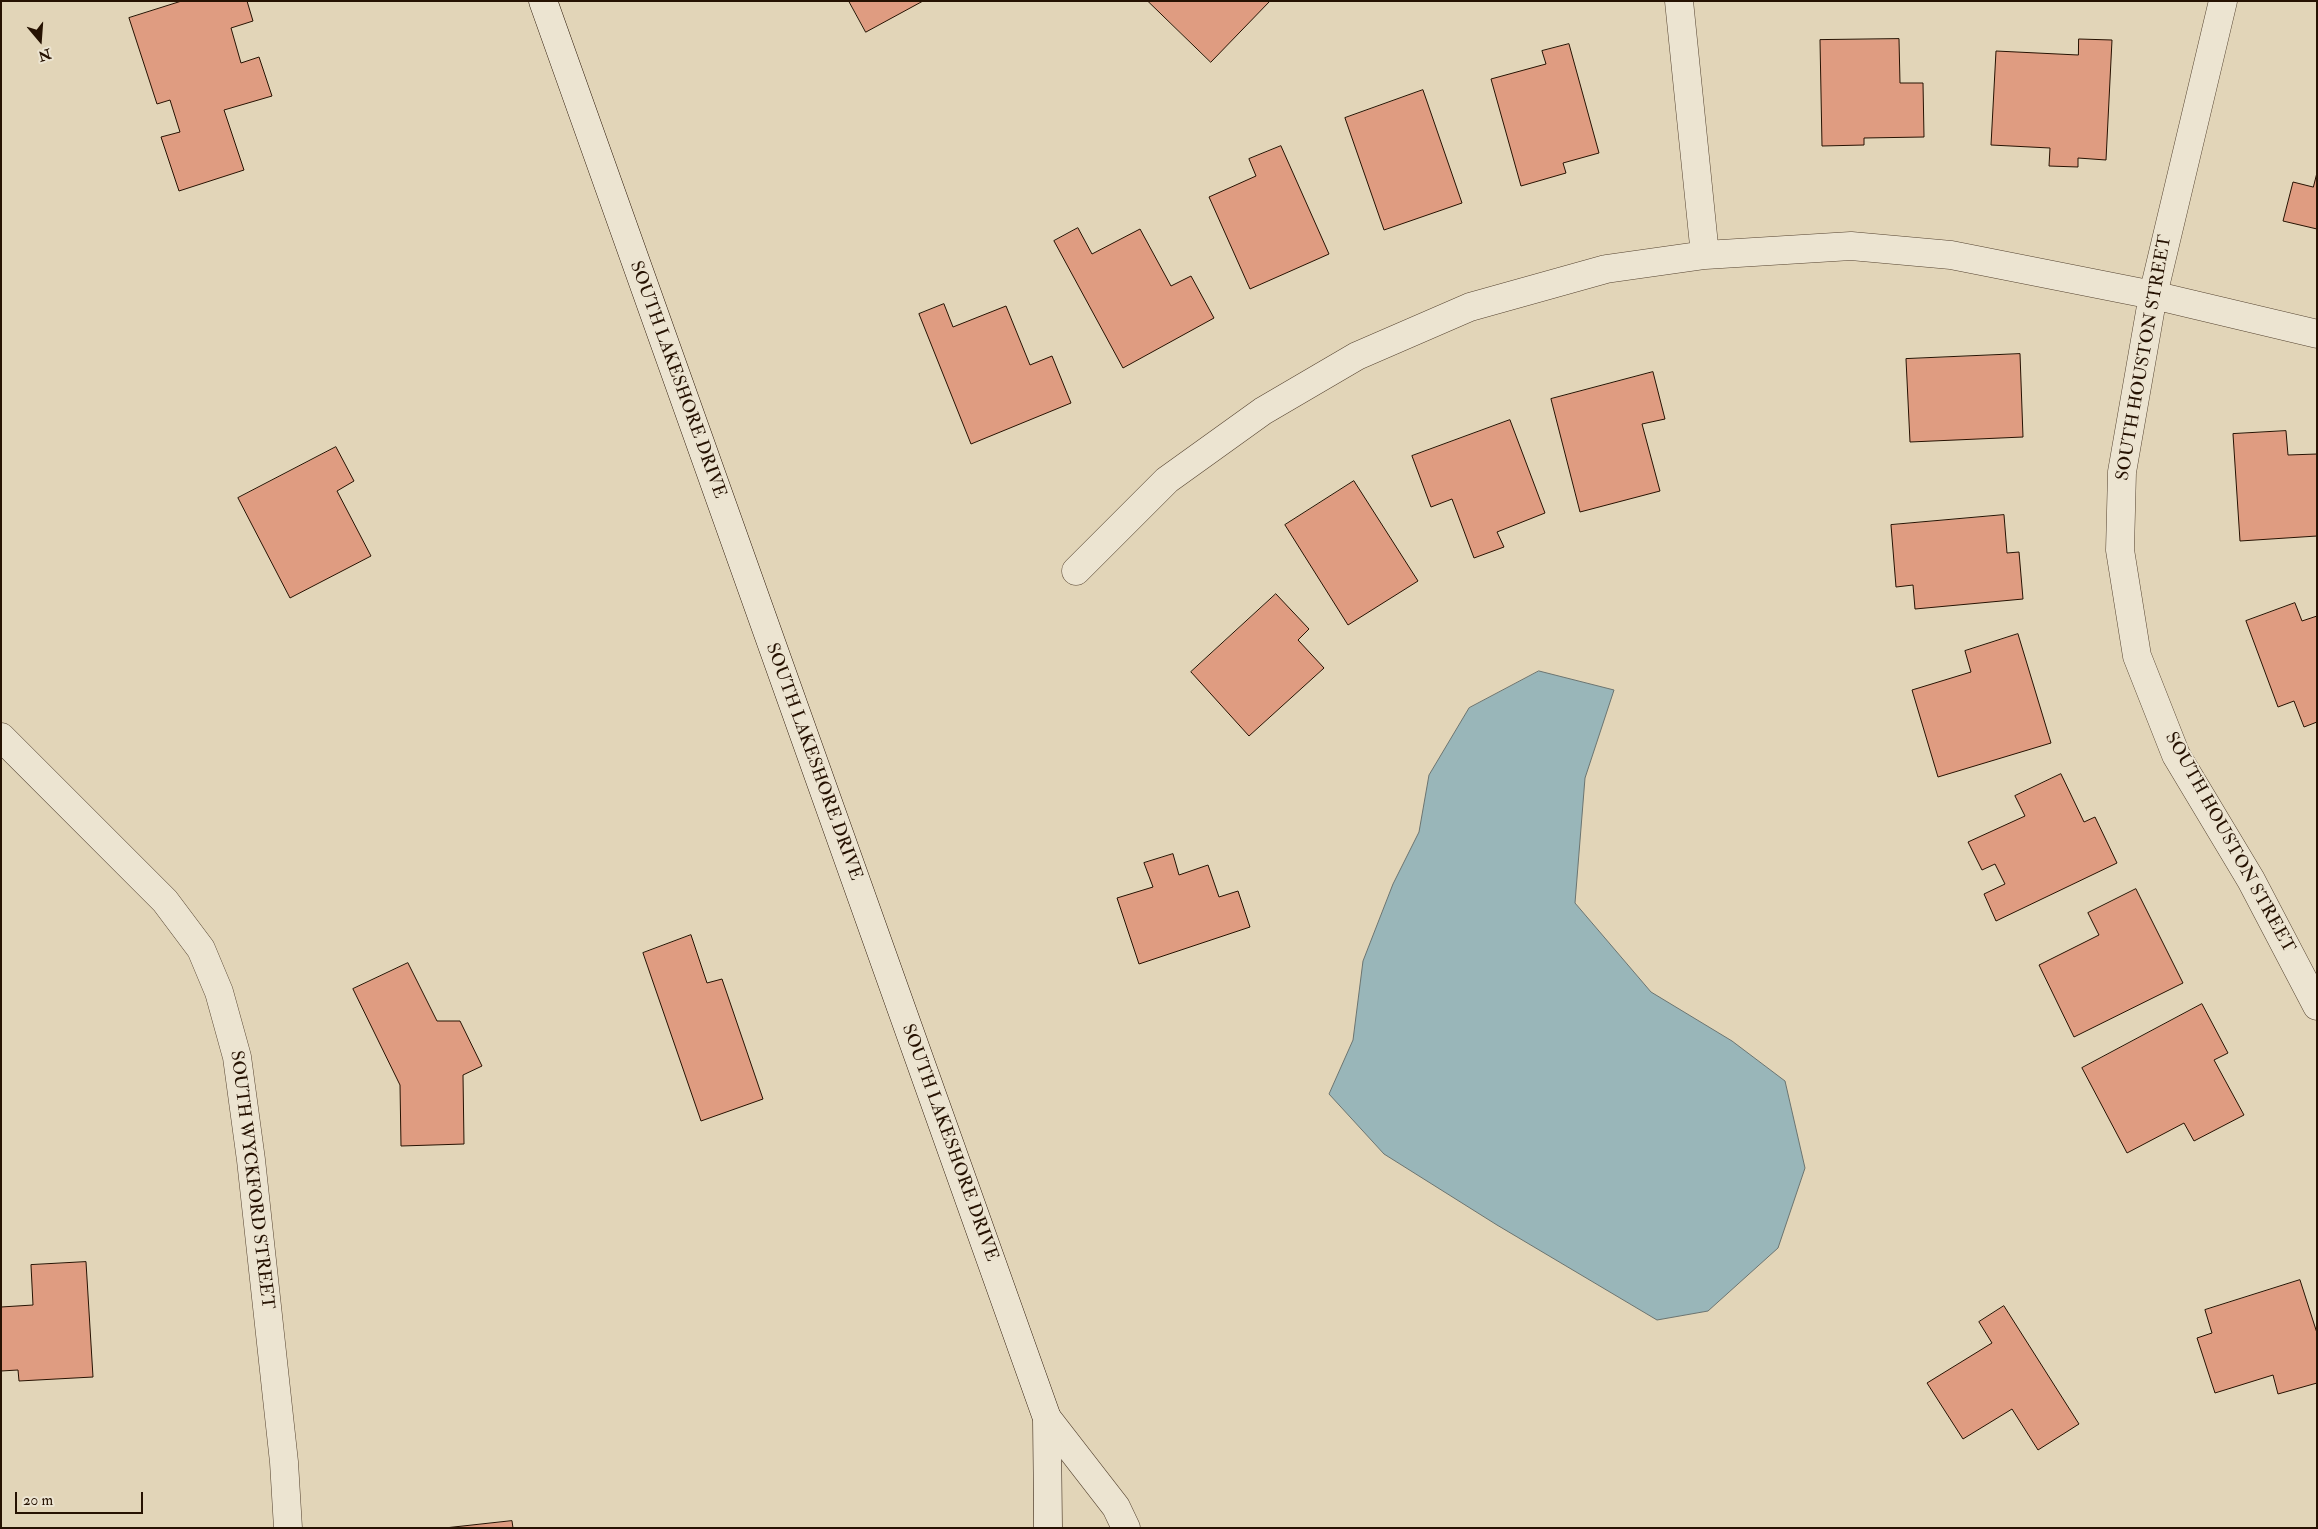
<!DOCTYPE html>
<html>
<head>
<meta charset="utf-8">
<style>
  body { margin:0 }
  #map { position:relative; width:2318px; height:1529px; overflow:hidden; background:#e2d5b8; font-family:"IM FELL Double Pica",serif }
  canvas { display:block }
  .frame { position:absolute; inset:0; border:2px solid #261202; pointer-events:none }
  .north { position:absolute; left:15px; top:15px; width:50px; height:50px; -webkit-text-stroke:4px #ece4d1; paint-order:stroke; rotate:162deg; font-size:14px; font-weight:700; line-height:20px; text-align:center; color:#261202 }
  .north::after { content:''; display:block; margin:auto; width:18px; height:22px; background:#261202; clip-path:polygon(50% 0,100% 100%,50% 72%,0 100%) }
  .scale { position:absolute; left:15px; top:1492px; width:128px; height:22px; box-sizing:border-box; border:2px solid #261202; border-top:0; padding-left:6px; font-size:15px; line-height:18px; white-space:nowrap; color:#261202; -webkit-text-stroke:4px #ece4d1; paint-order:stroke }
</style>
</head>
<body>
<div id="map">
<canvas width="2318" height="1529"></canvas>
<div class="frame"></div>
<div class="north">N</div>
<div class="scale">20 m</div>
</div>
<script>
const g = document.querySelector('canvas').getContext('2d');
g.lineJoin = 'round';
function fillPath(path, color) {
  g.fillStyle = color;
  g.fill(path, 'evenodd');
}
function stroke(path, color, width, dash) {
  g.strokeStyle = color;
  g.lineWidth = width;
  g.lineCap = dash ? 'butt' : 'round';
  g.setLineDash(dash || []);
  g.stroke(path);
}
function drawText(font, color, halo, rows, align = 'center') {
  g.font = font + ' "IM FELL Double Pica",serif';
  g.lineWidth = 4;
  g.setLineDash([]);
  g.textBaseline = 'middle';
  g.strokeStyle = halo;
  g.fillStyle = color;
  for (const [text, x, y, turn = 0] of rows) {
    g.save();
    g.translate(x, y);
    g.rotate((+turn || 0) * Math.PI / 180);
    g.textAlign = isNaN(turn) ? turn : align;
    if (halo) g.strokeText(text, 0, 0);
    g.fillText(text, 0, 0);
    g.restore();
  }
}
const water = new Path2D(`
  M1539 671 1614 690 1585 778 1575 903 1651 992 1732 1041 1785 1081 1805 1168 1778 1248 1708 1311 1657 1320 1497 1225 1384 1154 1329 1094 1353 1040 1363 961 1393 884 1419 832 1429 775 1469 708Z`);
const building = new Path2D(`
  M182 1H247L253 21 231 28 241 63 259 57 272 96 224 110 244 170 179 191 161 137 180 132 170 100 157 104 129 18Z
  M849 1H923L866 32Z
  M1148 1H1270L1211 62Z
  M1899 39 1900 83H1923L1924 137 1864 138V145L1822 146 1820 40Z
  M2079 39 2112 40 2106 160 2078 158V167L2049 166 2050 148 1991 145 1996 51 2078 55Z
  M1569 44 1599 153 1563 163 1566 173 1521 186 1491 79 1546 64 1542 51Z
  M1423 90 1462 203 1384 230 1345 118Z
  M1281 146 1329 254 1250 289 1209 197 1256 176 1249 159Z
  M2317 173V229L2283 221 2293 182 2313 187Z
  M1078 228 1092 254 1140 229 1171 286 1191 276 1214 318 1123 368 1054 241Z
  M944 304 953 327 1006 306 1030 365 1052 356 1071 403 971 444 919 314Z
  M2020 354 2023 437 1910 442 1906 359Z
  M1653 372 1665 419 1642 424 1660 491 1580 512 1551 399Z
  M1510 420 1545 513 1497 532 1504 547 1474 558 1452 499 1431 507 1412 456Z
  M2286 431 2288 455 2317 454V536L2240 541 2233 434Z
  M336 447 354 481 337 491 371 556 290 598 238 498Z
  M1354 481 1418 581 1348 625 1285 525Z
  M2004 515 2007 553 2019 552 2023 599 1915 609 1913 585 1896 587 1891 525Z
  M1276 594 1309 629 1298 640 1324 668 1249 736 1191 672Z
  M2295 603 2302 621 2317 616V722L2304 727 2294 701 2278 707 2246 621Z
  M2018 634 2051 743 1938 777 1912 690 1971 672 1965 651Z
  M2061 774 2084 822 2095 817 2117 863 1996 921 1984 894 2005 884 1995 864 1982 870 1968 842 2025 816 2015 796Z
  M1173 854 1179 875 1208 865 1219 897 1238 891 1250 927 1139 964 1117 898 1153 887 1144 863Z
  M2136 889 2183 983 2074 1037 2039 965 2099 935 2088 913Z
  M691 935 707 983 722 979 763 1099 701 1121 643 953Z
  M408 963 437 1021H460L482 1066 463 1075 464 1144 401 1146 400 1085 353 989Z
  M2202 1004 2228 1053 2214 1060 2244 1115 2194 1141 2184 1123 2127 1153 2082 1068Z
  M86 1262 93 1377 19 1381 18 1370 1 1371V1307L33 1305 31 1265Z
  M2300 1280 2317 1333V1383L2278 1394 2273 1375 2215 1393 2197 1338 2212 1333 2205 1310Z
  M2004 1306 2079 1424 2038 1450 2012 1409 1963 1439 1927 1383 1992 1343 1979 1322Z
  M512 1521 513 1528H445Z`);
const street = new Path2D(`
  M1679 1 1705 255
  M2223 1 2153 295 2122 472 2120 550 2137 656 2176 755 2251 880 2317 1006
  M1076 571 1167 480 1263 411 1357 356 1470 307 1606 269 1705 255 1851 246 1951 255 2153 295 2317 334
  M1 737 165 901 201 949 219 992 237 1057 251 1160 284 1462 288 1528
  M1047 1418 1116 1507 1126 1528`);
const secondary = new Path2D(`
  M543 1 1047 1418 1048 1528`);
const streetNames = [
  ["SOUTH HOUSTON STREET",2145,358,-80],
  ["SOUTH LAKESHORE DRIVE",677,380,70],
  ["SOUTH LAKESHORE DRIVE",813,762,70],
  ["SOUTH HOUSTON STREET",2229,843,61],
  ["SOUTH LAKESHORE DRIVE",949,1143,70],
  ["SOUTH WYCKFORD STREET",251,1180,83]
];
fillPath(water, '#99b6b9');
stroke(water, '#6b7470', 1);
fillPath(building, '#df9c81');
stroke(building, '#261202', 1);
stroke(street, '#554330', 29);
stroke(secondary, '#261202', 29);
stroke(street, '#ece4d1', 28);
stroke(secondary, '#ece4d1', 28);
drawText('18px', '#261202', '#ece4d1', streetNames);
</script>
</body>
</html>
